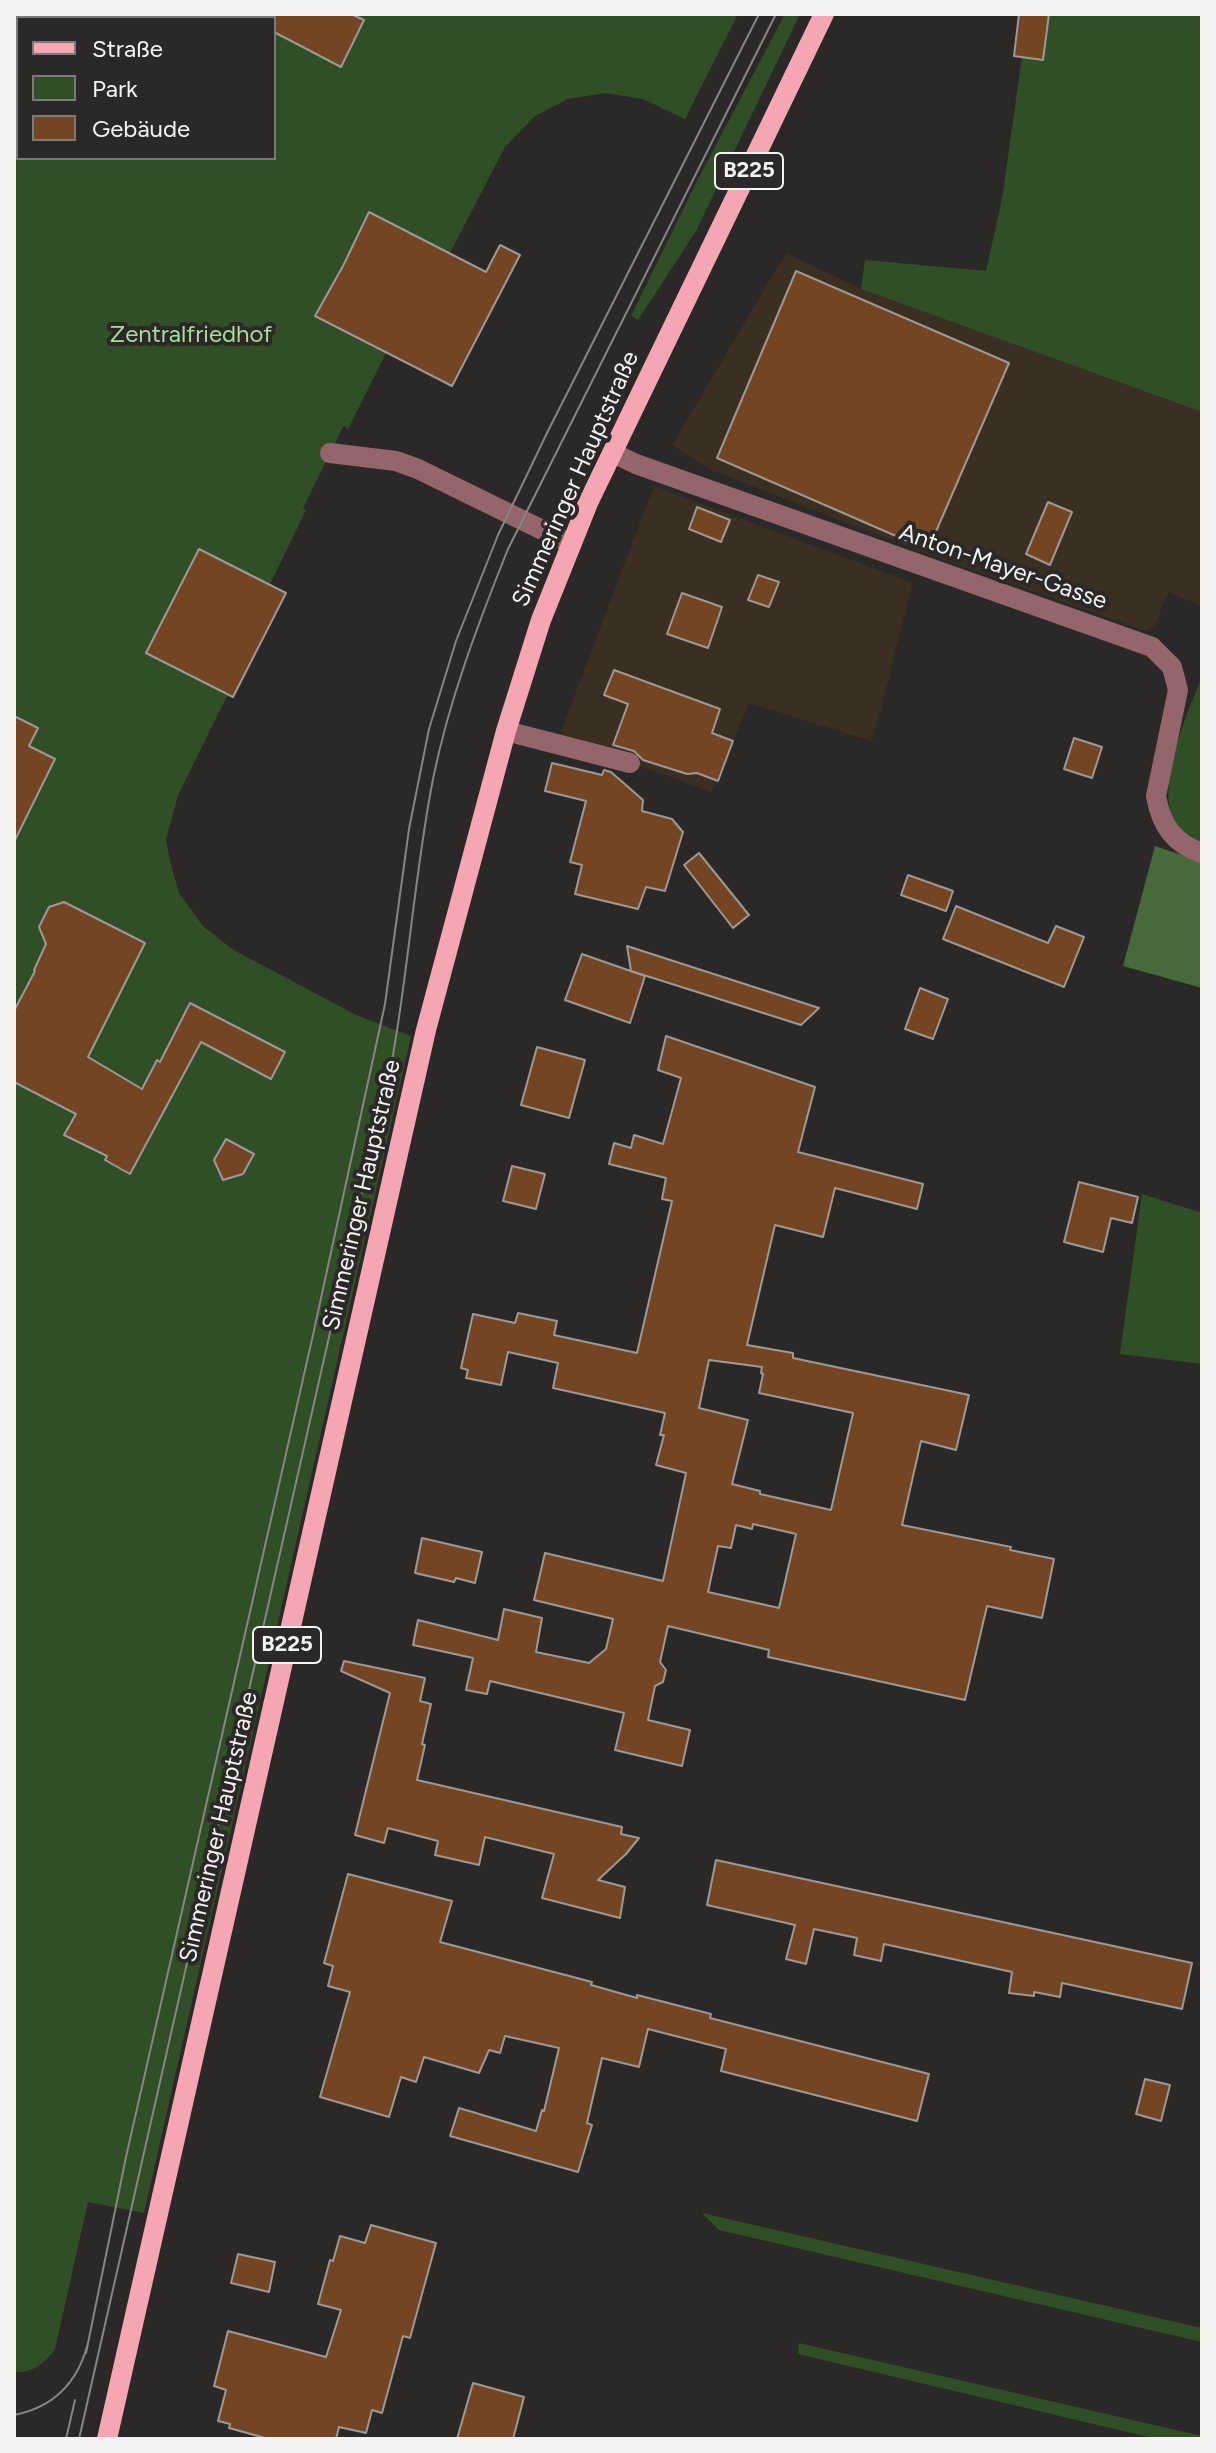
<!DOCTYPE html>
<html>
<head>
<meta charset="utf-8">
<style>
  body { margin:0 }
  #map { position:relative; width:1216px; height:2453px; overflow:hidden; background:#2b2927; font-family:Figtree,sans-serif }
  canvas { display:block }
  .frame { position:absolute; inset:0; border:16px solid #f5f3f2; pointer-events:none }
  .legend { position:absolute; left:16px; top:16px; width:260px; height:144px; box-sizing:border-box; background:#2b2927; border:2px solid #7c7a78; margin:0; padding:10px 14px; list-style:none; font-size:24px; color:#f5f3f2 }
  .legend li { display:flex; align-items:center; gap:16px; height:40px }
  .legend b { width:40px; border:2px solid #7c7a78 }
</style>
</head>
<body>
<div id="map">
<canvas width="1216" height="2453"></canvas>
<div class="frame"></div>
<ul class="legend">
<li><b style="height:10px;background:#f6a6b3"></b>Straße</li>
<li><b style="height:22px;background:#314f26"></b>Park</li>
<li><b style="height:22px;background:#744523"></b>Gebäude</li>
</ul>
</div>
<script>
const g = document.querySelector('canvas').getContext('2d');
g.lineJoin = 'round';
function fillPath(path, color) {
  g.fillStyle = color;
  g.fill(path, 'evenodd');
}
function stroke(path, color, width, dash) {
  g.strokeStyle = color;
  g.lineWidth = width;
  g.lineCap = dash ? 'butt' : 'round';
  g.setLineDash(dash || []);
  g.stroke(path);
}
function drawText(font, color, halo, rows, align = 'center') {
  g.font = font + ' Figtree,sans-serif';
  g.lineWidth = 8;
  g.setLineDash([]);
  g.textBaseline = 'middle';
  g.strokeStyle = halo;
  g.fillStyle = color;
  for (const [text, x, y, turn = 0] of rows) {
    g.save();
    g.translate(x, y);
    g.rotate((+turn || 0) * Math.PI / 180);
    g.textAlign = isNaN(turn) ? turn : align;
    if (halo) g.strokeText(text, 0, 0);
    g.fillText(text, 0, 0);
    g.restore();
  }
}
const industrial = new Path2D(`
  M786 253 861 289 1202 412V606L1168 592 1155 625 1146 631 919 551 711 470 672 445Z
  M654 486 913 583 872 741 749 703 712 792 559 737Z`);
const green = new Path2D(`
  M14 14H738L685 119 643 99 605 93 568 99 535 116 505 147 450 253 456 257 402 361 386 353 348 429 344 426 342 429 303 508 306 510 270 584 228 694 178 795 166 840 170 861 179 893 203 926 232 949 356 1015 411 1036 144 2213 88 2202 55 2349C44 2364 33 2373 14 2372ZM18 18H274V158H18Z
  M785 14H800L696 231 638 320 631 316 697 181Z
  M1049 14H1202V412L861 289 865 260 986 271 1002 199 1022 57 1043 59Z
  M1202 677V846C1136 824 1185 719 1202 677Z
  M1142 1194 1202 1213V1364L1120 1354Z
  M702 2213 1202 2328V2342L719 2230Z
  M799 2343 1202 2436V2439H1157L798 2354Z`);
const forest = new Path2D(`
  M1155 846 1202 862V988L1123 966Z`);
const building = new Path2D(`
  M274 14H351L364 20 341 67 274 32Z
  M1019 14H1049L1043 60 1014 56Z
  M369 212 486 272 500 245 520 255 452 386 315 316 343 266Z
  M796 271 1009 363 928 550 717 458Z
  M1048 502 1072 512 1050 565 1026 554Z
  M697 507 730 520 721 542 689 529Z
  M199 549 286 593 233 697 146 653Z
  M758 575 779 582 769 607 748 600Z
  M682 593 722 607 708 648 667 634Z
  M614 670 720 709 712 733 733 741 718 781 697 773 687 774 643 760 634 751 613 745 628 704 604 695Z
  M14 716 38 728 29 746 55 759 14 842Z
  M1074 738 1102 747 1092 778 1064 769Z
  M552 763 602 775 604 770 611 772 643 800 642 811 672 819 683 832 665 891 646 887 638 909 575 894 582 865 570 862 586 801 545 791Z
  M699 853 749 915 733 928 684 865Z
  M908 875 953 891 946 911 901 895Z
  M64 902 145 943 88 1057 142 1089 157 1060 160 1062 190 1003 285 1052 271 1079 201 1042 130 1174 105 1160 107 1156 64 1135 76 1114 14 1082V1011L35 971 34 970 46 944 39 927 49 907Z
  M956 906 1048 943 1056 926 1084 937 1064 987 943 939Z
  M627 946 819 1008 801 1025 631 971Z
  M582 954 645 976 630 1023 565 1000Z
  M920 988 948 999 933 1039 905 1029Z
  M666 1036 815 1087 798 1152 923 1184 917 1209 835 1188 823 1237 775 1225 747 1345 793 1353V1358L969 1395 956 1450 921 1441 902 1525 1011 1547 1010 1550 1054 1559 1042 1618 987 1606 965 1700 768 1657 769 1650 668 1626 660 1662 666 1670 663 1682 655 1686 648 1720 690 1730 682 1766 615 1750 624 1713 490 1681 487 1694 466 1690 473 1658 413 1645 418 1620 498 1640 504 1609 542 1618 536 1652 589 1663 606 1649 613 1619 534 1600 545 1553 663 1581 686 1473 656 1465 664 1435H660L665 1413 553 1388 558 1363 508 1352 501 1385 466 1378 468 1370 461 1368 473 1314 515 1323 518 1313 557 1321 554 1335 637 1353 672 1201 662 1199 666 1178 609 1164 614 1143 631 1148 634 1135 663 1144 681 1078 658 1070ZM709 1360 762 1367 761 1373 763 1374 759 1393 853 1413 831 1510 760 1494V1491L732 1484 748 1420 699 1408ZM753 1524 796 1534 779 1608 708 1592 718 1546 731 1548 736 1525 752 1529Z
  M537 1047 585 1060 569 1118 521 1105Z
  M226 1139 254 1154 243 1174 223 1180 214 1160Z
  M512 1166 545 1174 536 1209 503 1201Z
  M1079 1182 1138 1197 1132 1223 1111 1218 1103 1252 1064 1242Z
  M422 1538 482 1552 475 1583 456 1578 454 1582 415 1573Z
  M344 1661 425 1678 420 1701 431 1704 422 1744 425 1745 417 1780 622 1827 621 1834 639 1838 626 1854 598 1880 625 1887 620 1918 542 1898 554 1854 485 1837 479 1865 435 1855 438 1841 388 1828 384 1843 355 1835 390 1693 341 1671Z
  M716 1860 1192 1963 1182 2009 1062 1983 1060 1997 1034 1992V1996L1009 1993 1012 1972 884 1944 881 1961 854 1955 857 1938 814 1929 806 1964 786 1959 795 1925 707 1905Z
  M348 1874 452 1901 440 1942 592 1982 591 1985 637 1998V1995L711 2014 710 2018 929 2074 917 2121 721 2071 726 2049 648 2029 639 2067 602 2058 587 2123 592 2125 578 2172 450 2136 459 2108 536 2131 542 2110 544 2111 559 2048 505 2036 500 2053 489 2050 479 2073 424 2057 416 2082 401 2077 389 2117 320 2097 350 1992 328 1986 333 1966 324 1963Z
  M1145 2079 1170 2085 1161 2121 1136 2114Z
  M371 2225 436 2243 410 2338 403 2336 382 2413 372 2410 366 2433 339 2427 336 2439H269L229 2428 230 2424 218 2421 226 2390 214 2386 228 2331 326 2357 341 2310 318 2304 330 2260 333 2261 340 2236 365 2243Z
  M238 2254 275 2262 269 2292 231 2283Z
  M473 2383 524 2397 513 2439H457Z`);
const minor = new Path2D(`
  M330 453 396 461 418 469 571 544
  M613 453 636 464 1152 647 1172 667 1178 690 1156 796C1161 825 1174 844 1202 853
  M506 731 630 763`);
const major = new Path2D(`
  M107 2439 426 1030 506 731 541 620 588 503 824 14`);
const tram = new Path2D(`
  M86 2353 126 2157 313 1335 385 1004 409 829 429 729 456 641 498 535 547 433 759 14
  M14 2415C55 2407 78 2382 88 2343
  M66 2439 75 2400
  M79 2439 393 1055C409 964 415 871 433 779 449 700 478 624 508 549L776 14`);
const shields = [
  [749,171,68],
  [287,1645,68]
];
const shieldNames = [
  ["B225",749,171],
  ["B225",287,1645]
];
const parkNames = [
  ["Zentralfriedhof",191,335]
];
const streetNames = [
  ["Simmeringer Hauptstraße",576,479,-66],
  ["Anton-Mayer-Gasse",1003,567,19],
  ["Simmeringer Hauptstraße",362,1195,-77],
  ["Simmeringer Hauptstraße",219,1827,-77]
];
fillPath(industrial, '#3a2f20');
fillPath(green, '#314f26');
fillPath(forest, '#47693c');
fillPath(building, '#744523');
stroke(building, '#9c9997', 2);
stroke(minor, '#95656c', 20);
stroke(major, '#f6a6b3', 20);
stroke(tram, '#878584', 2);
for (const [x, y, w] of shields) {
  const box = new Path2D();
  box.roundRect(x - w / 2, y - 18, w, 36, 6);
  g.fillStyle = '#2b2927';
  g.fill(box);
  stroke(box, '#f5f3f2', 2);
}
drawText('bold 22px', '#f5f3f2', null, shieldNames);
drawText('24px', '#a8dd96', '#2b2927', parkNames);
drawText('24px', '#f5f3f2', '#2b2927', streetNames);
</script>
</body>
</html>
